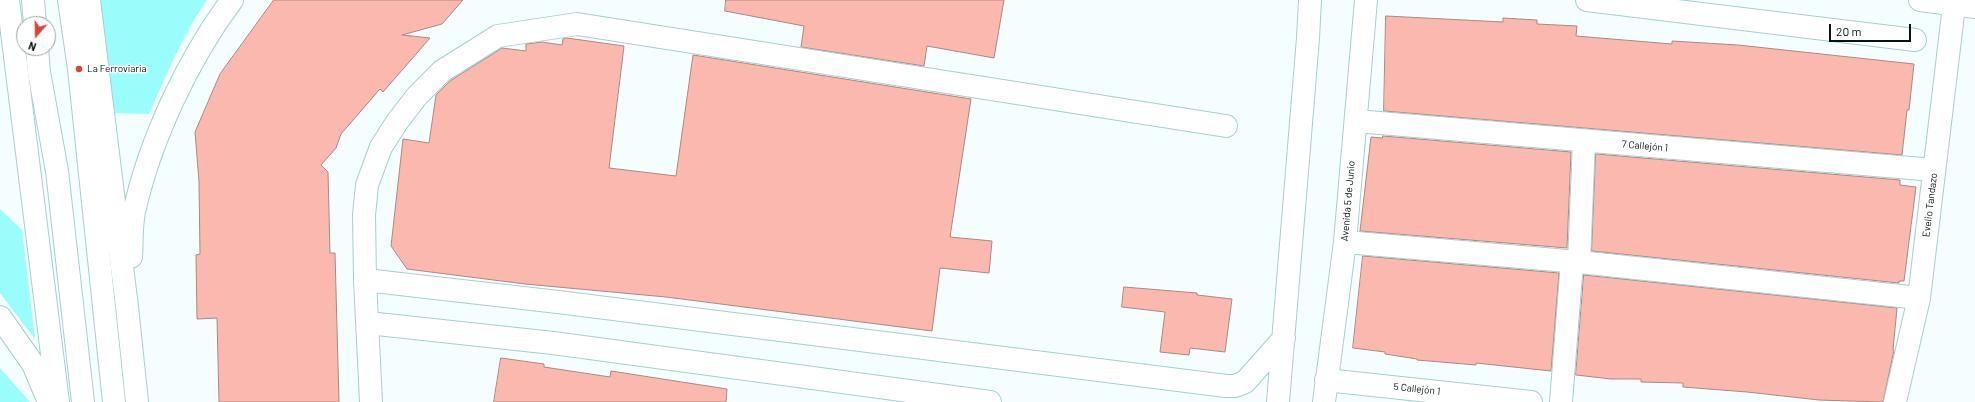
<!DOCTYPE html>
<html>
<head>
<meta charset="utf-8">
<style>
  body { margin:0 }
  #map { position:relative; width:1975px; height:402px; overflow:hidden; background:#f5fefe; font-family:Barlow,sans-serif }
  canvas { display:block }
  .north { position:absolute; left:16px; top:16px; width:40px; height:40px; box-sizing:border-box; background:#fff; border:1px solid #9aa1a1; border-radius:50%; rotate:200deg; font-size:11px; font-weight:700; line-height:16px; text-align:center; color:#031313 }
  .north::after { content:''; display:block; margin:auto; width:14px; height:18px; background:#d5473b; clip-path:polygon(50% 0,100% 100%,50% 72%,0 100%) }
  .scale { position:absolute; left:1829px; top:24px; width:82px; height:18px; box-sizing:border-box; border:2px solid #031313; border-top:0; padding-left:5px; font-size:12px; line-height:14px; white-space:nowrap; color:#031313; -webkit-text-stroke:3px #fff; paint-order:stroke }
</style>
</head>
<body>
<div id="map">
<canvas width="1975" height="402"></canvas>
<div class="north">N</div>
<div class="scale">20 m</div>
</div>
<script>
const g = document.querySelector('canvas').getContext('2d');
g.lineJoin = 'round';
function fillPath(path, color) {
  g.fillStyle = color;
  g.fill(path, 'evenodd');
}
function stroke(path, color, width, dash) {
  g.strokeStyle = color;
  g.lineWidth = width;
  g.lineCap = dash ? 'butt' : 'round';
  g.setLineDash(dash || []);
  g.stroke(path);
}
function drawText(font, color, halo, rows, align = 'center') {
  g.font = font + ' Barlow,sans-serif';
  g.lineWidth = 3;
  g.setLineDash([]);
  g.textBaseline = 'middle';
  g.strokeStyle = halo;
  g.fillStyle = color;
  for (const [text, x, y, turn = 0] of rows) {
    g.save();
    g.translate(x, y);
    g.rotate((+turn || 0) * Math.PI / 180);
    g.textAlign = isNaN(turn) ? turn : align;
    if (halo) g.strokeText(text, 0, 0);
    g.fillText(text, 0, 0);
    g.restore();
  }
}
const green = new Path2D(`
  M100 0H207C183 35 166 75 149 114L115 113Z
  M0 209 22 230 35 339 0 293Z
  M0 368 30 402H0Z`);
const building = new Path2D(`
  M274 0H463L442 24 402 35 430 38 383 92 380 89 341 134 336 148 321 165 328 172 330 253H335L339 402H219L217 318 197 319 196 255 200 254 199 182 195 132 220 74Z
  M726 0H1004L994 58 927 46 924 66 801 47 804 26 725 11Z
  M1386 16 1503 22V18L1537 20V24L1577 26 1576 36 1672 44V41L1738 45 1914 64 1909 110H1907L1902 155 1384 111Z
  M567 38 624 46 609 168 676 176 693 55 971 99 950 237 992 241 989 273 940 268 932 331 666 297 525 284 407 269 391 246 403 139 429 143 436 95 450 81 502 48 526 51V44L542 42 562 45 563 39Z
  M1383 136 1571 152 1567 248 1360 231 1371 137 1382 138Z
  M1596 154 1900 180V185L1916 187 1904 281H1899V283L1592 251Z
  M1363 256 1559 273 1551 371 1476 363V365L1417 360V359L1385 354V352L1353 348Z
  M1584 275 1897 308 1893 350H1894L1883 402 1819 400 1747 392 1683 387V383L1641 382V379H1611L1576 375Z
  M1124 287 1197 293V295L1232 299 1225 352 1190 348 1189 355 1160 352 1165 312 1122 307Z
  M501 358 544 364V367L610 377 611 371 727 389 726 402H494Z`);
const minor = new Path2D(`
  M33 0 35 24
  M69 0 79 69 114 402
  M1587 0 1915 40
  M37 48 39 72 57 171 83 402
  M1356 121 1934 170
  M1345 242 1579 262 1919 298
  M1579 262 1584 141
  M365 280 558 302 1226 386H1235L1245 382 1284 338
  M368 323 553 343 990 402
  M1326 380 1531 402
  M371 402 365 280 364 215 367 185 381 147 397 122 417 96 442 71 498 36 577 24 1226 126
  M1278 402 1308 38 1310 0
  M1324 402 1345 242 1366 0
  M1561 402 1572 262
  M1895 402 1919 298 1954 6`);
const major = new Path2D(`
  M8 0 58 402
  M89 0 127 307 137 402
  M1920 0 1975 7
  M131 257C132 243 131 226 134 212 150 140 188 59 232 0
  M0 317 33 364 49 402`);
const markers = [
  [79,69,4,"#d5473b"]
];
const poiNames = [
  ["La Ferroviaria",87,69]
];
const streetNames = [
  ["7 Callejón 1",1645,146,5],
  ["Avenida 5 de Junio",1348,201,-85],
  ["Evelio Tandazo",1930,205,-83],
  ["5 Callejón 1",1417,389,6]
];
fillPath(green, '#99fdfb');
fillPath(building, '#fbb8ae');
stroke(building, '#ad8781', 1);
stroke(minor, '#a3d0cf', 24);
stroke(major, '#a3d0cf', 24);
stroke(minor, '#fff', 22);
stroke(major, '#fff', 22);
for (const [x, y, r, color] of markers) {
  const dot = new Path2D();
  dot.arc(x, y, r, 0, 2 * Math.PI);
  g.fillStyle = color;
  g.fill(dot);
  stroke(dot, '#fff', 1.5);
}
drawText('10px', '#031313', '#fff', poiNames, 'left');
drawText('10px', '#031313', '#fff', streetNames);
</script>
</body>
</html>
